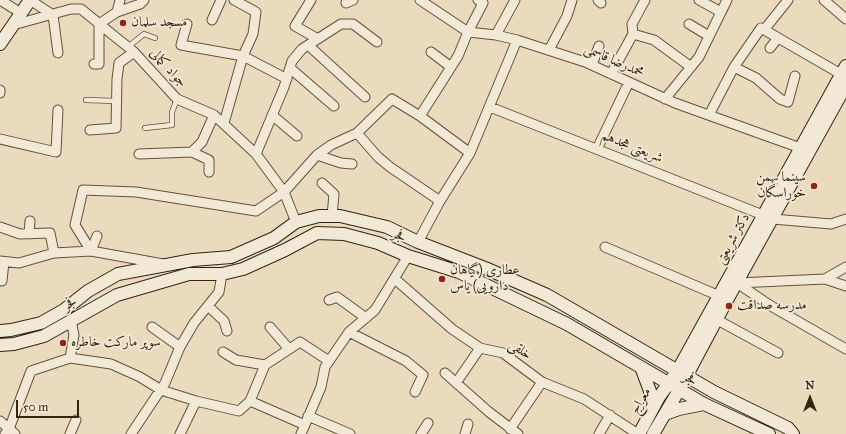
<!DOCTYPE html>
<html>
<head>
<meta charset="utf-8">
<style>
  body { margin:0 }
  #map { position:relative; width:846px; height:434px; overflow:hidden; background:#eadbbf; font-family:"IM FELL Great Primer",serif }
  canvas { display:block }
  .north { position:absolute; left:790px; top:378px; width:40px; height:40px; -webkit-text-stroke:3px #f1e8d5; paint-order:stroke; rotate:0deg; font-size:11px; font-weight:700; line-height:16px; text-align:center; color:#342510 }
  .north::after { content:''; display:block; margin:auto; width:14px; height:18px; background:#342510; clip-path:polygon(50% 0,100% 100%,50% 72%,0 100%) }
  .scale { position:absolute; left:16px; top:400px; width:63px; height:18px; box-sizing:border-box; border:2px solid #342510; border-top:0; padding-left:5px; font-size:12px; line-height:14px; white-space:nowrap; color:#342510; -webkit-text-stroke:3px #f1e8d5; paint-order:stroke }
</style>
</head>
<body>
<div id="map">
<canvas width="846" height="434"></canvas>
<div class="north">N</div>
<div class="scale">50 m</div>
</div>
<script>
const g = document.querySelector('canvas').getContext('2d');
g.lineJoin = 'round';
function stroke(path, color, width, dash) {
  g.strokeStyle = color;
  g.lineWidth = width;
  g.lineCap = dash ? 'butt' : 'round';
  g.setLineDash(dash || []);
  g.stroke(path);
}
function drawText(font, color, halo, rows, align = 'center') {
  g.font = font + ' "IM FELL Great Primer",Amiri,serif';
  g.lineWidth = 3.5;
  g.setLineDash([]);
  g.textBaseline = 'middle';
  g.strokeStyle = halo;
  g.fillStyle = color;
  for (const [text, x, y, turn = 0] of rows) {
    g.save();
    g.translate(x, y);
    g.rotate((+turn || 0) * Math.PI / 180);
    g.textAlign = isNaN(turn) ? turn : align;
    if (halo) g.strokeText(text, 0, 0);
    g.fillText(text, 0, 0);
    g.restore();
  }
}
const service = new Path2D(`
  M128 47 144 34 155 38
  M86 100 116 101
  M145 128 172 125V112L177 99`);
const minor = new Path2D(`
  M0 0 21 13
  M30 0 53 15 58 53
  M311 0 295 26 318 39
  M420 0 468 32 496 35 517 40 585 62 675 103 806 150
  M598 0 601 3
  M699 0 721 12
  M824 0 846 19
  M346 3 353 0
  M117 12 120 0
  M212 20 221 0
  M187 24 181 45 243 56 287 79
  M689 24 709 36
  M13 25 71 9H81L134 52 177 99 214 115 256 154 284 192 296 222
  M764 30 788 0
  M633 34 654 40 691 67
  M496 35 515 0
  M308 45 365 97
  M770 48 778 38
  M549 50 567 16 572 0
  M431 52 451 67
  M94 64H99V24L117 12 140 4 144 0
  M592 65 599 46
  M734 67 756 78 780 99 788 102 795 76
  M290 68 334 106
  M611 74 633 34 632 24 645 0
  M0 90V93
  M665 99 699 57 727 0
  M490 107 773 219 831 224 846 219
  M272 115 297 136
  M709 115 734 67 761 28 846 77
  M420 116 458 56 468 32 483 3 478 0
  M224 123 243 56 253 34 256 12 234 0
  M90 130 116 128 117 79 119 63 134 52
  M357 133 378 157 390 167 440 201
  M0 139 56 152 58 110
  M597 149 629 82
  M192 152 209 160V172
  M139 154 192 152 202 142 214 115
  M256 154 284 87 292 61 302 49 341 24H353L377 42
  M317 155 341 163 352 164
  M322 183 334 194 332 216
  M0 227 20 234 50 233 54 253
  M29 234 30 221
  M418 242 440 201 470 153 517 40
  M605 247 724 298
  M91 251 75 225 83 190 136 192 256 211 284 192 317 155 331 145 357 133 392 99 420 116 470 153
  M91 251 97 236
  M0 261 19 263 54 253 91 251 163 264
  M395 279 452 329 480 348 503 353 542 382 584 399 638 434
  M825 279 846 267
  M2 281 4 262
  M846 286 825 279 737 283 771 306 846 349
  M329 300 337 297 366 318
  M208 306 224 321 227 331
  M712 317 778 353
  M152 327 180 347
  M270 327 289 349
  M349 332 406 361 423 375 415 392
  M223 352 236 360 265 365
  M70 358 111 364 140 377 161 390 196 401 239 411 250 401 265 365 300 342 329 361
  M445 373 489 412 518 434
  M456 383 480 348
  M250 401 305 425
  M308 416 350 434
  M0 421 15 434
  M510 429 542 382
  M5 434 9 429 31 371 70 358 74 335 71 321
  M70 434 76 420
  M131 434 165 383 180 347 194 323 219 292 222 274
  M180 434 196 401
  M301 434 321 387 325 367 349 332 375 310 408 256
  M421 434 428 423
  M465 434 468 424
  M599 434 610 415`);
const secondary = new Path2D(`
  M0 44 30 0
  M0 331 11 330 41 323 64 310 88 291 118 274 193 260 231 257 274 238 296 222 319 216H340L387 227 418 242 485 268 547 295 714 392 788 428 793 434
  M0 345 14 344 44 336 117 295 189 274H222L243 269 285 250 317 233 344 234 378 243 408 256 459 272 567 324 704 404 769 434
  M641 367 650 391V412
  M665 414 679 409 704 404
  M639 434 659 397 678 370 846 66
  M653 434 679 390 727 300 846 85`);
const markers = [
  [123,23,4,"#8f2418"],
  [814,186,4,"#8f2418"],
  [442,279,4,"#8f2418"],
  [729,306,4,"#8f2418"],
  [63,343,4,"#8f2418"]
];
const poiNames = [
  ["مسجد سلمان",131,23],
  ["سینما بهمن",806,178,"right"],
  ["خوراسگان",806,194,"right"],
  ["عطاری (گیاهان",450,271],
  ["دارویی) یاس",450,287],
  ["مدرسه صداقت",737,306],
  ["سوپر مارکت خاطره",71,343]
];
const streetNames = [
  ["محمدرضا قاسمی",614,61,24],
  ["جواد کمالی",168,68,47],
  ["شریعتی هجدهم",632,147,22],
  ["فجر",399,236,24],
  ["دکتر شریعتی",733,239,-61],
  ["فجر",70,304,-29],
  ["خلقی",520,350,34],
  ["فجر",690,379,30],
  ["معراج",641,401,-59]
];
stroke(service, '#62523c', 6);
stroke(minor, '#62523c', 11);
stroke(secondary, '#342510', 14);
stroke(service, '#f1e8d5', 4.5);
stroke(minor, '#f1e8d5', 9);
stroke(secondary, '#f1e8d5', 12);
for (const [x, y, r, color] of markers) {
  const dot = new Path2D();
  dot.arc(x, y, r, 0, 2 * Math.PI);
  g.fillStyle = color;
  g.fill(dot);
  stroke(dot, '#f1e8d5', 1.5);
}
drawText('14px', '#342510', '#f1e8d5', poiNames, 'left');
drawText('14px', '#342510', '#f1e8d5', streetNames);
</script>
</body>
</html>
